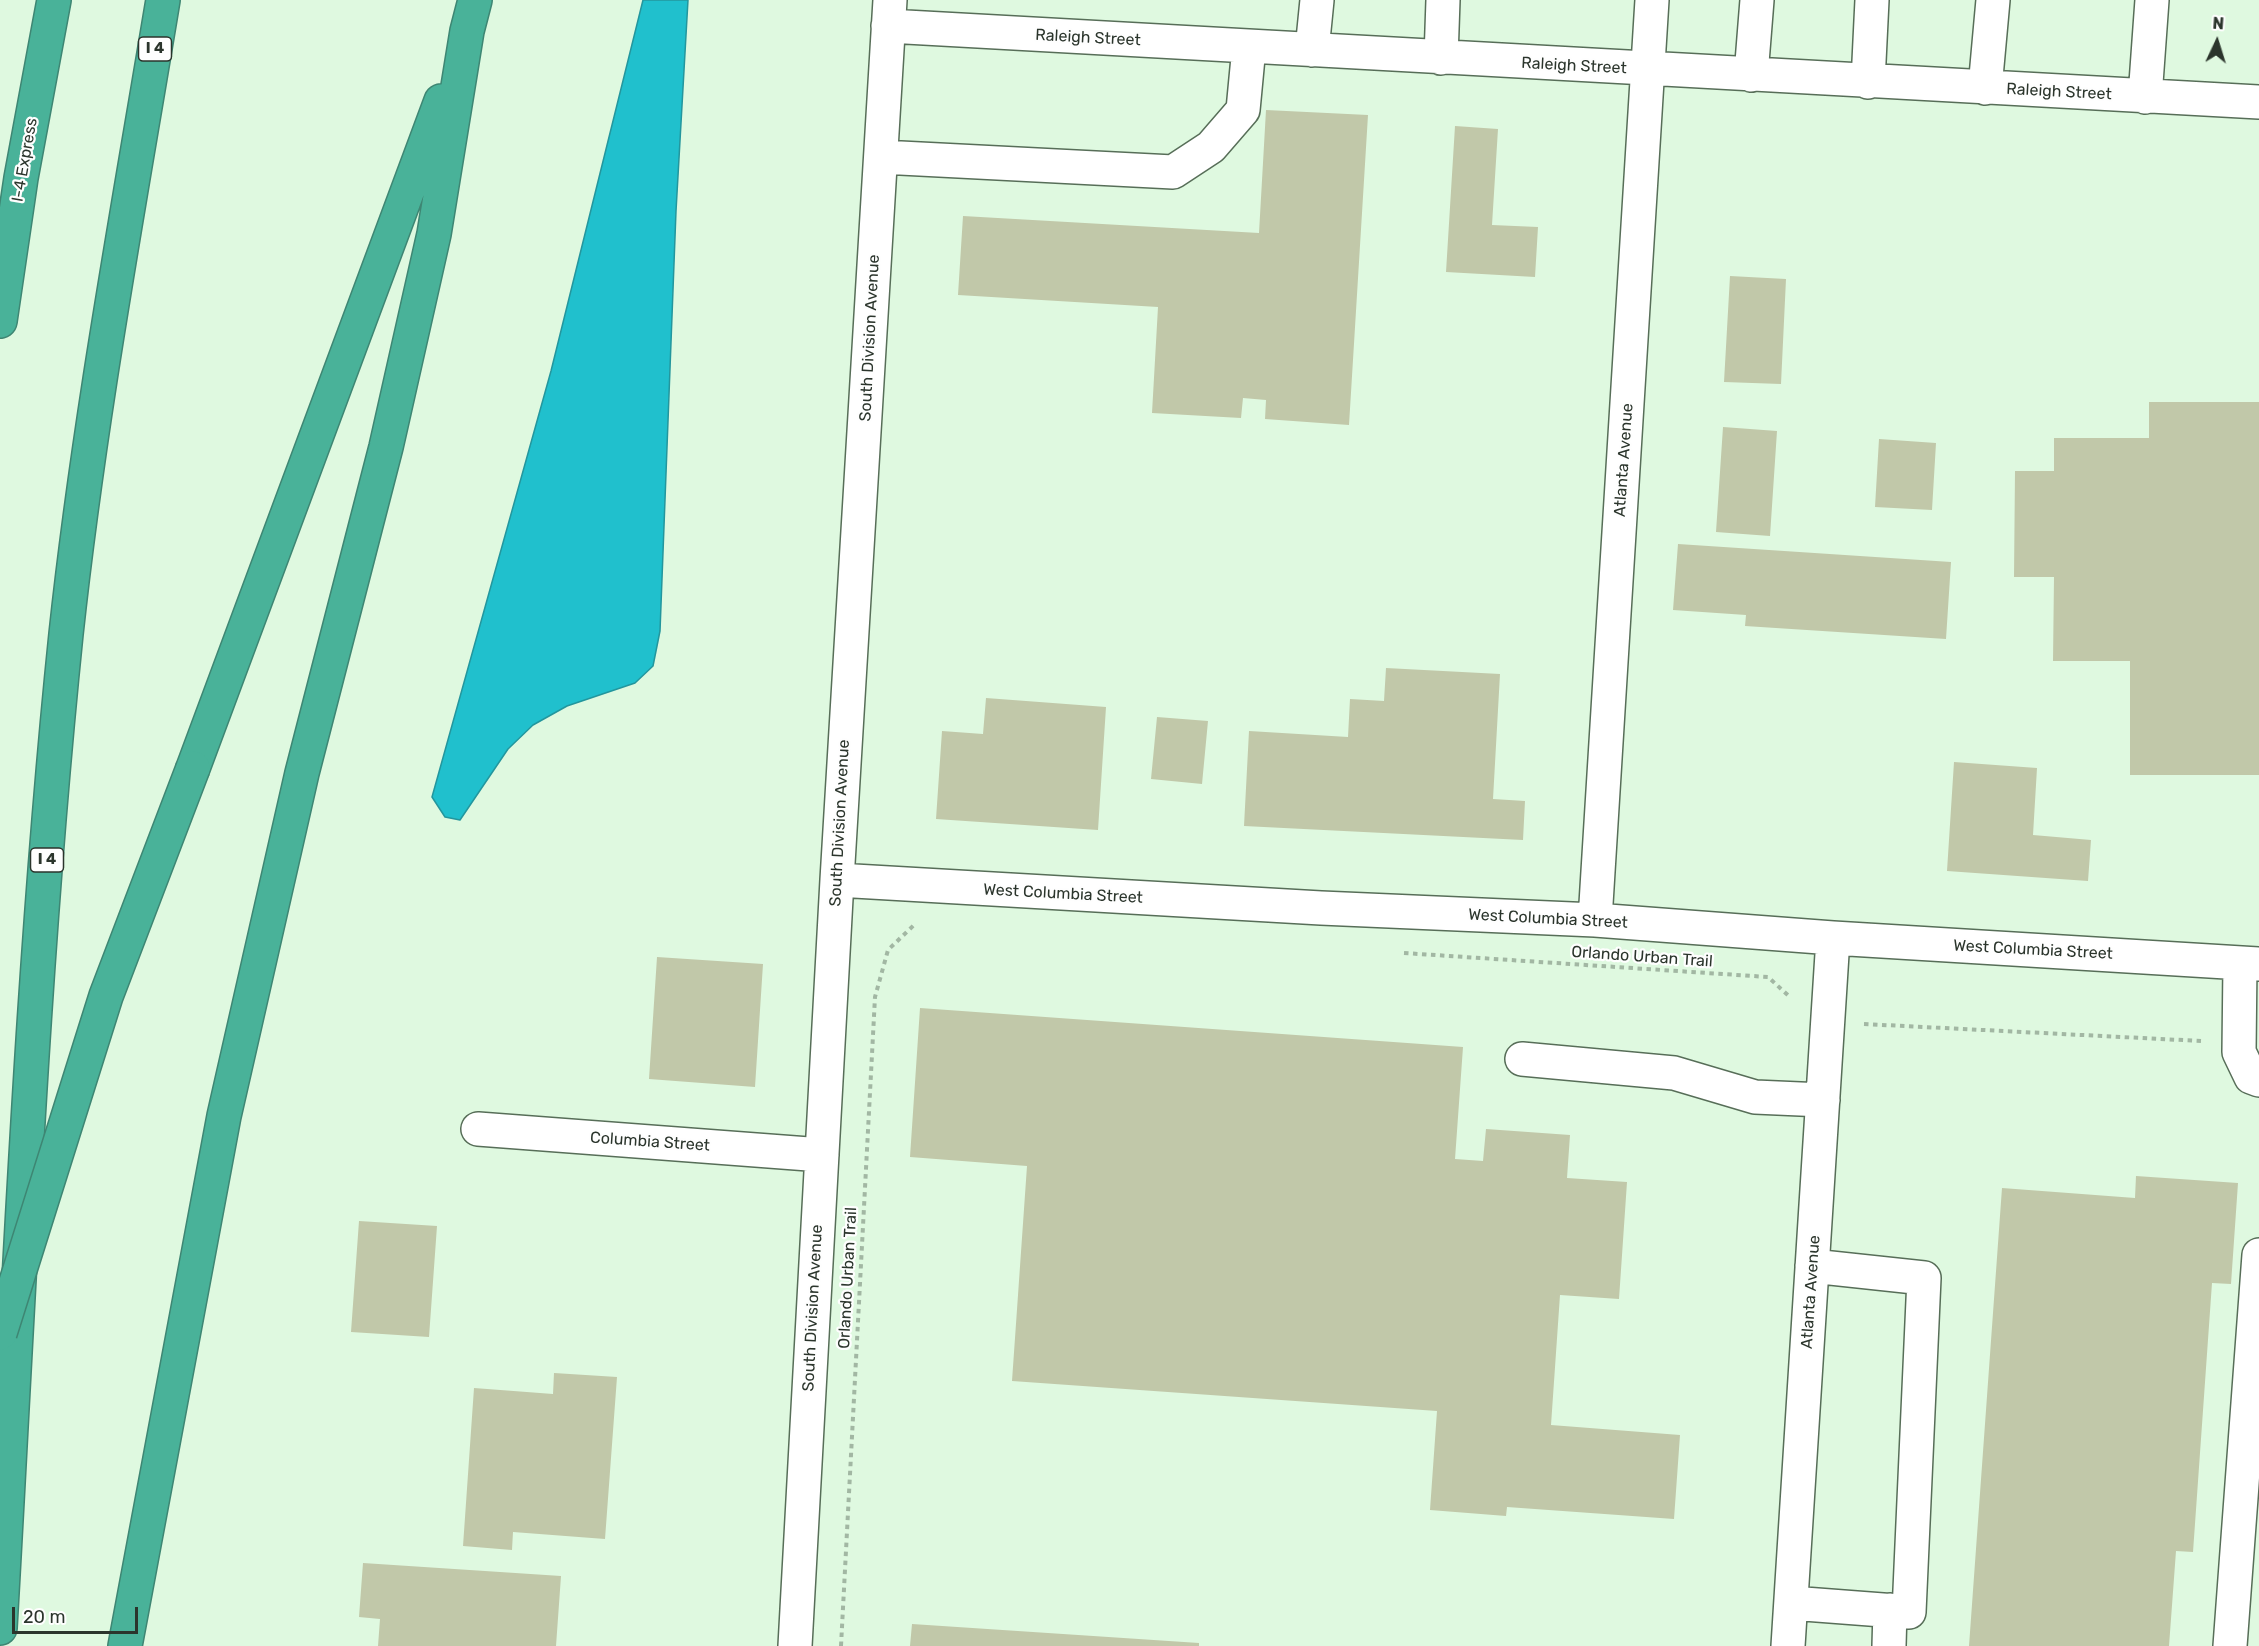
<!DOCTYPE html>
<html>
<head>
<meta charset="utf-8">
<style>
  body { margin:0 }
  #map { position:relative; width:2259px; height:1646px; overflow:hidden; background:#dff9e0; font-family:Rubik,sans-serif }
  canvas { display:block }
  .north { position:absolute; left:2187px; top:12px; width:60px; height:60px; -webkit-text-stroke:4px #fefefe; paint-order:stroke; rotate:4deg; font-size:16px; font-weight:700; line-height:24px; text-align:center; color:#2b352c }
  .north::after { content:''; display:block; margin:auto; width:21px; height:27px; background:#2b352c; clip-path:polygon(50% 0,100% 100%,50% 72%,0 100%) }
  .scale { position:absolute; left:12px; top:1607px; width:126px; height:27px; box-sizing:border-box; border:3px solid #2b352c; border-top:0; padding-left:8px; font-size:18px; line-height:21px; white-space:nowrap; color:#2b352c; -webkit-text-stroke:4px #fefefe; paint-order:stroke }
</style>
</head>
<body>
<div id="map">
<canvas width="2259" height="1646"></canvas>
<div class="north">N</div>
<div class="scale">20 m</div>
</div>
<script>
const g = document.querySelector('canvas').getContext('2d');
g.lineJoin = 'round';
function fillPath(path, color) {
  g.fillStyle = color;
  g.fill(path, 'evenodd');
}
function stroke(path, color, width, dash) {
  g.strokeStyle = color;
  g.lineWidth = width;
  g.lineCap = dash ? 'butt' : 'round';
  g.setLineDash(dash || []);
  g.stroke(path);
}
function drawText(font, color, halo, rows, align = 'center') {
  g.font = font + ' Rubik,sans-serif';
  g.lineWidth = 4.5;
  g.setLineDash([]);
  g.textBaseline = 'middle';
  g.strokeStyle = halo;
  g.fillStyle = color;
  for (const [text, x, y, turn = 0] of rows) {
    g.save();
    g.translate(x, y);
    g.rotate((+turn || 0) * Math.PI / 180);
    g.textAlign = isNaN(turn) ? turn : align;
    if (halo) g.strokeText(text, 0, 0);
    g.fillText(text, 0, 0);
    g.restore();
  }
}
const water = new Path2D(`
  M643 0H688L676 211 660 631 653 666 635 683 567 706 533 725 508 749 460 820 445 817 432 797 551 371Z`);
const building = new Path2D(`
  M1266 110 1368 115 1349 425 1265 419 1266 400 1243 398 1241 418 1152 413 1158 307 958 295 963 216 1259 233Z
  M1455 126 1498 129 1492 225 1538 227 1535 277 1446 272Z
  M1730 276 1786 279 1781 384 1724 382Z
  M2149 402H2259V775H2130V661H2053L2054 577H2014L2015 471H2054V438H2149Z
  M1723 427 1777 431 1770 536 1716 532Z
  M1879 439 1936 443 1932 510 1875 507Z
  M1678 544 1951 562 1946 639 1745 626 1746 615 1673 610Z
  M1386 668 1500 674 1493 799 1525 801 1523 840 1244 826 1249 731 1348 737 1350 699 1384 701Z
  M986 698 1106 707 1098 830 936 819 942 731 983 734Z
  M1157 717 1208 721 1202 784 1151 779Z
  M1954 762 2037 768 2033 835 2091 840 2088 881 1947 871Z
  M657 957 763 964 755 1087 649 1079Z
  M920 1008 1463 1047 1455 1159 1483 1161 1486 1129 1570 1135 1567 1178 1627 1182 1619 1299 1560 1295 1551 1425 1680 1435 1674 1519 1507 1507 1506 1516 1430 1510 1437 1411 1012 1381 1027 1166 910 1157Z
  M2136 1176 2238 1183 2231 1284 2212 1283 2193 1552 2176 1551 2169 1646H1969L2002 1188 2135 1198Z
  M359 1221 437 1226 429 1337 351 1332Z
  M554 1373 617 1377 605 1539 513 1532 512 1550 463 1546 474 1388 553 1394Z
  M363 1563 561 1576 556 1646H378L380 1619 359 1617Z
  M912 1624 1199 1643V1646H910Z`);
const path = new Path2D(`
  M1404 953 1768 977 1790 997
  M1864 1024 2201 1041
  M841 1646 875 997 888 950 915 924`);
const minor = new Path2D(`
  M888 26 2259 102
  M1312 50 1317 0
  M1441 58 1443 0
  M1751 75 1757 0
  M1868 82 1872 0
  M1985 88 1993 0
  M2145 97 2152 0
  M881 157 1173 172 1211 147 1243 110 1249 47
  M837 880 1321 908 1595 920 1833 938 2259 964
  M1595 920 1652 0
  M2240 963 2239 1052 2251 1077 2259 1080
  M1522 1059 1674 1073 1755 1097 1823 1100
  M478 1129 822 1155
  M1791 1603 1909 1612 1924 1278 1812 1266
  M795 1646 837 880 890 0
  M1788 1646 1833 938
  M1889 1646 1890 1610
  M2230 1646 2259 1255`);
const highway = new Path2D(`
  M0 321 21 178 54 0
  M193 768 441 101
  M0 1628C19 1297 32 965 66 634 89 421 128 211 163 0
  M125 1646 224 1116 302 773 386 447 434 234 467 31 475 0`);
const highwayBridge = new Path2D(`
  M0 1333 106 996 193 768`);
const shields = [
  [155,49,33],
  [47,860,33]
];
const shieldNames = [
  ["I 4",155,49],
  ["I 4",47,860]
];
const streetNames = [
  ["Raleigh Street",1088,38,3],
  ["Raleigh Street",1574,66,3],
  ["Raleigh Street",2059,92,3],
  ["I-4 Express",25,160,-80],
  ["South Division Avenue",870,338,-87],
  ["Atlanta Avenue",1624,460,-86],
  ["South Division Avenue",840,823,-87],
  ["West Columbia Street",1063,894,3],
  ["West Columbia Street",1548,919,3],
  ["West Columbia Street",2033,950,3],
  ["Orlando Urban Trail",1642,957,4],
  ["Columbia Street",650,1142,4],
  ["Orlando Urban Trail",848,1278,-87],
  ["Atlanta Avenue",1811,1292,-86],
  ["South Division Avenue",813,1308,-87]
];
fillPath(water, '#20c0cd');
stroke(water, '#23969d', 1.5);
fillPath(building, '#c1c8a9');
stroke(minor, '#576e58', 36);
stroke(highway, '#3e8673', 36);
stroke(path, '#a2b7a3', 4, [4.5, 4.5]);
stroke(minor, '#fff', 33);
stroke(highway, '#49b299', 33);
stroke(highwayBridge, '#3e8673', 36, []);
stroke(highwayBridge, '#49b299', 33);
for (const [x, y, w] of shields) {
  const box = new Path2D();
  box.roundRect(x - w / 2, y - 12, w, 24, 4.5);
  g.fillStyle = '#fefefe';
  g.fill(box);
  stroke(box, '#2b352c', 1.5);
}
drawText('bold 15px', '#2b352c', null, shieldNames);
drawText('16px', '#2b352c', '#fefefe', streetNames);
</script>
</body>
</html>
